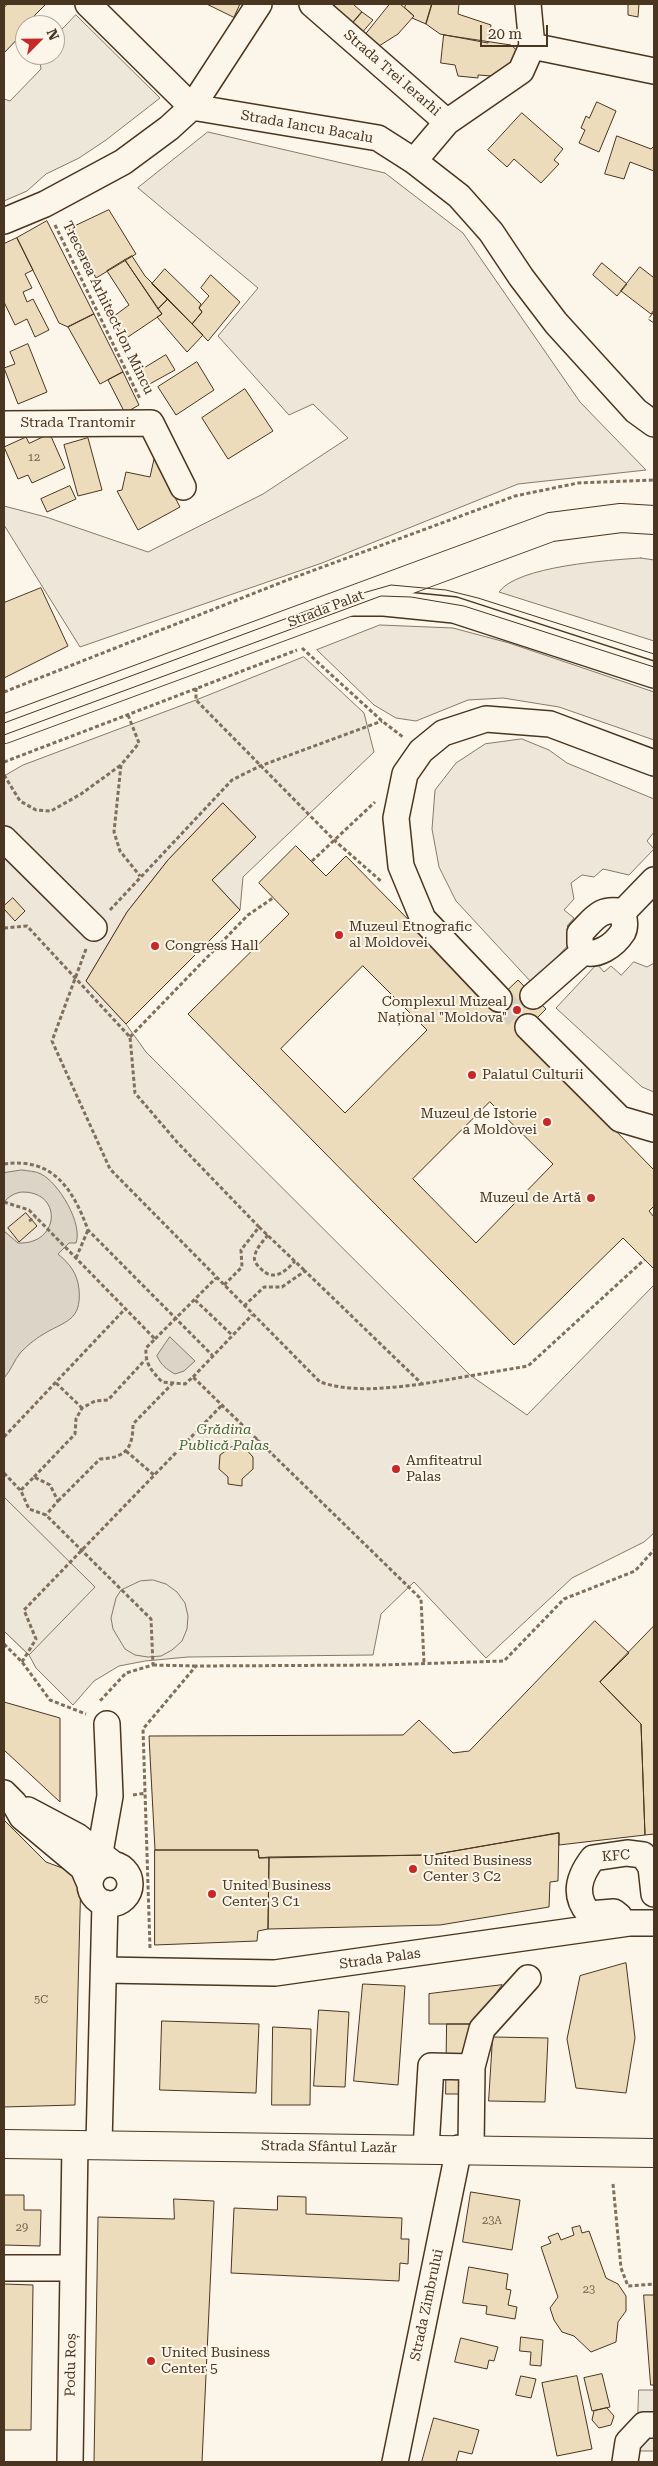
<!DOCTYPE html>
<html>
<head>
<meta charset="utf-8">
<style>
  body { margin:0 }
  #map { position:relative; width:658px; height:2466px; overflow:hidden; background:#fbf6e9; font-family:"Roboto Serif",serif }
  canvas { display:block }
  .frame { position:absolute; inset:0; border:5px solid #4a3520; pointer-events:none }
  .north { position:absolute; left:15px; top:15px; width:50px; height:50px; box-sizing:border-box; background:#fbf6e9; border:1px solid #b4a999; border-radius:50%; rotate:67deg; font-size:14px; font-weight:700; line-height:20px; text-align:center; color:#4a3520 }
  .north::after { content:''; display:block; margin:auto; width:18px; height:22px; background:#c62828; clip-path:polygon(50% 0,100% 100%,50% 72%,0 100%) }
  .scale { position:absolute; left:480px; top:25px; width:68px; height:22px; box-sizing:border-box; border:2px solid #4a3520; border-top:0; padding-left:6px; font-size:15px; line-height:18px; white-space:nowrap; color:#4a3520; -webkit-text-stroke:4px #fbf6e9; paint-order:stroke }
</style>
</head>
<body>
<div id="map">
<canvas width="658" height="2466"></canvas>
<div class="frame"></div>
<div class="north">N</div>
<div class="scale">20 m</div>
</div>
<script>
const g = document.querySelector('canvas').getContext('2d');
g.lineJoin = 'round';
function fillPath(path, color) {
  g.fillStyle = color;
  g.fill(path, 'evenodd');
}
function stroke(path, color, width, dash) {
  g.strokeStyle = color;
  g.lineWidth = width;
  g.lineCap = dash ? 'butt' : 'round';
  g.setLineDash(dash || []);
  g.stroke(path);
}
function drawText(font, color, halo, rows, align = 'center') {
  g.font = font + ' "Roboto Serif",serif';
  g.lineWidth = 4;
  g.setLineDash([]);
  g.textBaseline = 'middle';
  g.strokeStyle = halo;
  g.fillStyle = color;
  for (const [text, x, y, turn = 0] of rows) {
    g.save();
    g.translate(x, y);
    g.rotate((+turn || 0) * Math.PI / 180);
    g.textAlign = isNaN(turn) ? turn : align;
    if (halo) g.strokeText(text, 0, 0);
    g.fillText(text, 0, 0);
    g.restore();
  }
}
const green = new Path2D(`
  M208 132 385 173 463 233 580 402 646 470 518 484 322 563 80 647 4 525V506L46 517 148 552 263 494 348 438 313 404 289 415 218 336 258 288 138 188Z
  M641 558 654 560V641L499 592C517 566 610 560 641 558Z
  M380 625 453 628 509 643 654 692V740L559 707 503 698 468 700 416 721 396 718 374 705 317 650Z
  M304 657 364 713 374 752 243 877 240 910 212 880 256 837 223 803 168 860 127 912 86 981 126 1024 146 1052 470 1375 527 1415 654 1285V1533L644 1542 572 1578 486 1658 414 1582 381 1614 373 1655 188 1657 145 1661 119 1666 94 1681 73 1705 36 1668 29 1655 4 1631V776L23 765 196 700Z
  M522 739 549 750 567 763 654 799V832L647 841 654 849 629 875 603 869 594 877 582 875 571 883 574 899 564 910 574 918 567 926 577 936 532 983 456 901 439 867 432 829 435 790 456 763 485 744Z
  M634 962 647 967 654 963V1092L642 1087 556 1008 597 964 604 972 611 966 621 975Z`);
const parking = new Path2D(`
  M76 15 160 98 106 140 79 158 46 174 27 191 4 201V99L10 101 41 69 39 55H55V37Z
  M4 1497 95 1587 29 1655 4 1631Z
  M153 1580 166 1584 177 1592 185 1603 188 1616 187 1629 182 1641 172 1650 161 1656 148 1657 135 1655 125 1649 113 1629 111 1618 116 1598 121 1590 140 1581Z
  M639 2390H654V2451H637Z`);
const water = new Path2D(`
  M22 1170C27 1171 36 1171 41 1174 59 1183 83 1224 76 1243H69L58 1254C70 1264 77 1273 79 1289 82 1322 64 1321 42 1335 35 1339 26 1347 21 1352 14 1360 11 1371 4 1378V1231L18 1243C60 1245 63 1192 23 1192 16 1192 7 1197 4 1203V1173Z
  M170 1337 195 1361 184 1371 175 1374C166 1369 161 1365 157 1356Z`);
const building = new Path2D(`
  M8 4H46L30 20 32 23 25 25V31L4 53V8Z
  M207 4H240L234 17Z
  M336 4H353L362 12 350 26 331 10Z
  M390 4H400L414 16 398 34 379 46 366 34Z
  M406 4H432L426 24 412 18 414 16 405 8Z
  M432 4H459L458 14 491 25 488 43 440 34 426 24Z
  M619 4H639L638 17 628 15V5Z
  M362 12 373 20 360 35 350 26Z
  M444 35 511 45 526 59 506 77 478 75V78L458 76 455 65 441 63Z
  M597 102 616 111 599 152 579 143 585 130 581 128 586 116 589 118Z
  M522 113 563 149 554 160 559 164 541 183 514 159 507 167 488 150Z
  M617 136 651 149 654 146V171L630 162 624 179 605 174Z
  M109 210 136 254 96 278 69 229Z
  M47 221 94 314 68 327 59 323 17 238Z
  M17 238 33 270 25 274 32 288 23 292 27 302 33 299 49 330 35 337 27 319 15 325 4 302V244Z
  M132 256 145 276 168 299 158 309 125 260Z
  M125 260 162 314 125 339 110 319 129 305 107 271Z
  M602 263 627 284 617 296 593 275Z
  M640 267 653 277 654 275V310L651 314 621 291Z
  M165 269 201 304 199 308 202 312 192 324 152 284Z
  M211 275 240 302 208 341 192 324 202 312 199 308 209 296 201 288Z
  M168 299 203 335 187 352 157 317 162 314 158 309Z
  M94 314 123 372 100 384 68 327Z
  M28 344 47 392 18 404 4 368 15 364 10 352Z
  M166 355 175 370 146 386 138 372Z
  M197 362 214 390 176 415 158 387Z
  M123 372 139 405 125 413 108 380Z
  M245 389 273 431 228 459 202 418Z
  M50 434 65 468 32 483 28 475 18 479 4 447 26 437 29 443Z
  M88 438 102 490 78 496 64 445Z
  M162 458 165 478 180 507 138 530 117 491 122 490 126 472 150 477 154 459Z
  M70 486 76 499 47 512 41 499Z
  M41 588 68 646 4 678V603Z
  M223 803 256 837 212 880 240 910 126 1024 86 981 127 912 168 860Z
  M296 846 326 876 346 856 492 1005 518 980 546 1009 521 1034 654 1170V1206L649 1211 654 1217V1269L623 1238 514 1345 188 1014 289 914 259 883ZM363 966 427 1030 345 1113 281 1049ZM490 1102 553 1164 476 1243 413 1179Z
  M13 898 25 911 15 921 4 909V906Z
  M26 1213 37 1226 19 1242 8 1228Z
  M243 1446 253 1457V1469L242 1479V1486L228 1484V1477L219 1469 220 1455 231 1447Z
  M595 1621 629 1653 600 1682 641 1724 645 1835 559 1845V1833L431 1855 259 1858 258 1850H155L149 1736 403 1735 419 1720 453 1753 469 1751Z
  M654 1626V1834L645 1835 641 1724 600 1682Z
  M4 1702 60 1718V1802L4 1750Z
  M4 1820 46 1862 81 1875 75 2105 4 2107Z
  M559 1833 558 1881 550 1882 549 1907 440 1925 268 1929 269 1857 431 1855Z
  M155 1850H258L259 1858 269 1857 268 1929 258 1931 257 1941 155 1945Z
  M626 1963 635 2038 626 2093 576 2088 567 2039 580 1976Z
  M363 1984 405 1986 398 2085 354 2081Z
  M502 1985 474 2024H429V1994Z
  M319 2010 349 2012 345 2087 314 2086Z
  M162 2021 259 2024 256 2093 160 2090Z
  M447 2024H474L473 2094H446Z
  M273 2027 311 2029 310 2105H272Z
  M493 2037 548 2038 545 2102 489 2101Z
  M471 2192 520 2200 512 2250 463 2242Z
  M4 2195H24V2210H41L40 2246 4 2245Z
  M278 2196 306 2197V2214L402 2218 401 2239H409L408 2264 400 2263 399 2281 231 2273 234 2208 277 2210Z
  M174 2199 214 2201 202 2462H94L98 2217 174 2219Z
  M580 2226 582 2233 589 2231 606 2278 618 2284 626 2296V2311L618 2322 616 2342 591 2352 574 2336 562 2332 554 2320 550 2308 558 2297 541 2247 551 2243 548 2237 558 2233 561 2240 574 2235 572 2228Z
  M469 2267 508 2274 506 2289 511 2290 508 2305 517 2307 515 2319 486 2314 487 2306 463 2303Z
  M4 2284 33 2285 31 2430H4Z
  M644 2295H654V2385H651Z
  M521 2337 543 2340 541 2366 530 2365 531 2352 520 2351Z
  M461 2338 498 2347 494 2361 489 2360 487 2369 455 2362Z
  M602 2374 610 2407 592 2411 584 2378Z
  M521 2376 536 2379 531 2398 516 2395Z
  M577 2376 592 2449 557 2456 542 2383Z
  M607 2408 614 2416 611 2425 599 2428 592 2420 594 2411Z
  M434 2418 479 2430 472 2454 459 2451 456 2462H422Z`);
const minorTunnel = new Path2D(`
  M499 999 528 1027`);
const path = new Path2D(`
  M55 225 140 399
  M302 648 382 721 403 737
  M196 688V700L334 840 382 882
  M4 692 290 579 515 496 578 483 654 480
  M128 715 139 743 121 765 114 832 120 851 140 876
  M4 762 297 650
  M4 775 20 801 36 810 51 811 81 794 121 765
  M312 861 375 802
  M110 910 232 780 260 766 382 721
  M4 928 27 926 130 1037 135 1093 177 1142 259 1227 241 1250 242 1267 223 1286
  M86 949 52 1041 110 1169 320 1382C353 1393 388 1388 422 1384
  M130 1037 248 915 273 898
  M4 1164C53 1157 73 1189 88 1230L212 1355
  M4 1202 29 1210 155 1339 146 1348C145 1364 151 1370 162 1382L185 1384 193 1377 421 1599 424 1663
  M29 1221 36 1217
  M259 1227 305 1271
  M268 1235C263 1241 257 1247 255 1255 253 1260 256 1264 260 1268 273 1282 284 1273 295 1261
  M76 1258 88 1230
  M195 1300 232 1335
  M244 1306 264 1287H282L305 1271 422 1384 528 1366 644 1260
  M155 1339 216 1278
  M193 1377 252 1315
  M56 1383 82 1408
  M4 1437 125 1309
  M248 1450 258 1439
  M126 1451 154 1475
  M4 1473 21 1491 29 1509 46 1515 151 1619 153 1665 126 1673 99 1702
  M34 1477 75 1434 76 1419 82 1408 95 1401 108 1400 145 1360
  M21 1490 34 1477 50 1485 58 1501 46 1515
  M58 1501 100 1459C125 1458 133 1449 133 1424L172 1384
  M4 1644 22 1662 50 1700 86 1714
  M22 1662 36 1639 24 1610 223 1404
  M153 1665 196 1666
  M133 1795 146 1793
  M150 1948 143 1729 196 1666 381 1665 504 1661 564 1599 635 1571 654 1550
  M613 2184 621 2268 628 2286 654 2284`);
const minor = new Path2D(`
  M88 4 192 107 378 138 414 161 459 196 491 232 521 277 556 323 636 411 654 424
  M312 4 447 122 521 71 532 46 528 4
  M532 46 654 71
  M414 161 447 122
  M4 221 45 204 123 162 169 128 192 107 259 4
  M4 424 151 423 183 487
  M353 603H384L454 610 654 675
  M4 839 94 928
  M583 952C597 957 614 946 623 932 626 926 624 919 623 912
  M533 996 583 952 580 943V933C595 918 600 907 623 912L654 880
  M499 999 423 919 401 866 396 818 405 774 421 751 443 733 486 719 550 724 654 763
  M528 1027 620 1119 654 1129
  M4 1793 14 1803 22 1817 83 1868 90 1884
  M28 1810 77 1836 112 1863
  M90 1884a20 20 0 1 1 40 0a20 20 0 1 1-40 0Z
  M97 1869 110 1796 107 1724
  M619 1916 614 1912 589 1914C573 1895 579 1876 593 1858L627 1853 643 1855 651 1867 654 1894
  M104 1970 275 1973 629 1923H654
  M472 2067 482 2029 528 1978
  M99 2144 105 1903
  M426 2148 431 2066 472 2067 471 2149
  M4 2268H71
  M70 2462 75 2144
  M395 2462 459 2148
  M625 2462 628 2442 644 2425H654`);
const major = new Path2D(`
  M4 729 551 527 621 518 654 520
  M4 2144 654 2153`);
const tram = new Path2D(`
  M4 723 328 603 391 585 446 590 478 598 654 654
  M4 735 381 596 411 597 464 606 654 667`);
const fence = new Path2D(`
  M653 313 648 319 654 323`);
const markers = [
  [339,935,5,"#c62828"],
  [155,946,5,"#c62828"],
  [517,1010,5,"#c62828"],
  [472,1075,5,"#c62828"],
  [547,1122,5,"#c62828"],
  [591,1198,5,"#c62828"],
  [396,1469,5,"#c62828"],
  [413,1869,5,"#c62828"],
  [212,1894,5,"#c62828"],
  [151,2361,5,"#c62828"]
];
const numberNames = [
  ["12",34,458],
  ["5C",41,2000],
  ["23A",492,2221],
  ["29",22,2228],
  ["23",589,2290]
];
const streetNames = [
  ["Strada Trei Ierarhi",392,73,41],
  ["Strada Iancu Bacalu",307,127,10],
  ["Trecerea Arhitect Ion Mincu",108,308,64],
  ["Strada Trantomir",78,423],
  ["Strada Palat",326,609,-21],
  ["KFC",616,1856,-5],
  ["Strada Palas",380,1959,-8],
  ["Strada Sfântul Lazăr",329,2147,1],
  ["Strada Zimbrului",427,2305,-78],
  ["Podu Roș",71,2365,-89]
];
const poiNames = [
  ["Muzeul Etnografic",349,927],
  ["al Moldovei",349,943],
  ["Congress Hall",165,946],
  ["Complexul Muzeal",507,1002,"right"],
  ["Național \"Moldova\"",507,1018,"right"],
  ["Palatul Culturii",482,1075],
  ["Muzeul de Istorie",537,1114,"right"],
  ["a Moldovei",537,1130,"right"],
  ["Muzeul de Artă",581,1198,"right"],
  ["Amfiteatrul",406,1461],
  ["Palas",406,1477],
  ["United Business",423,1861],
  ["Center 3 C2",423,1877],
  ["United Business",222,1886],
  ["Center 3 C1",222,1902],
  ["United Business",161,2353],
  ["Center 5",161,2369]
];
const parkNames = [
  ["Grădina",224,1430],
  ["Publică Palas",224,1446]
];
fillPath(green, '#ede6d9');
stroke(green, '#887966', 1);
fillPath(parking, '#ede7d9');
stroke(parking, '#887966', 1);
fillPath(water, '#dcd4c6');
stroke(water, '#887966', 1);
fillPath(building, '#ecdcbc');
stroke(building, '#4a3520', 1);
stroke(minorTunnel, '#d8cfc1', 25, [25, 12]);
stroke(minor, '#4a3520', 28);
stroke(major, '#4a3520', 30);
stroke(path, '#7f6f5c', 3, [4, 2.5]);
stroke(minor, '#fbf6e9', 25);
stroke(major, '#fbf6e9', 28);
stroke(tram, '#4a3520', 1);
stroke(fence, '#4a3520', 1, [6, 2.5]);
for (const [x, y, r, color] of markers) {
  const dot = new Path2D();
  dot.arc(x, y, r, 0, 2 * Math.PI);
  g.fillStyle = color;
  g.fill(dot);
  stroke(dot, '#fbf6e9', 2);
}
drawText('11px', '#725f47', null, numberNames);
drawText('14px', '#4a3520', '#fbf6e9', streetNames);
drawText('14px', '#4a3520', '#fbf6e9', poiNames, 'left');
drawText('italic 14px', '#436837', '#fbf6e9', parkNames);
</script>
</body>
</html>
